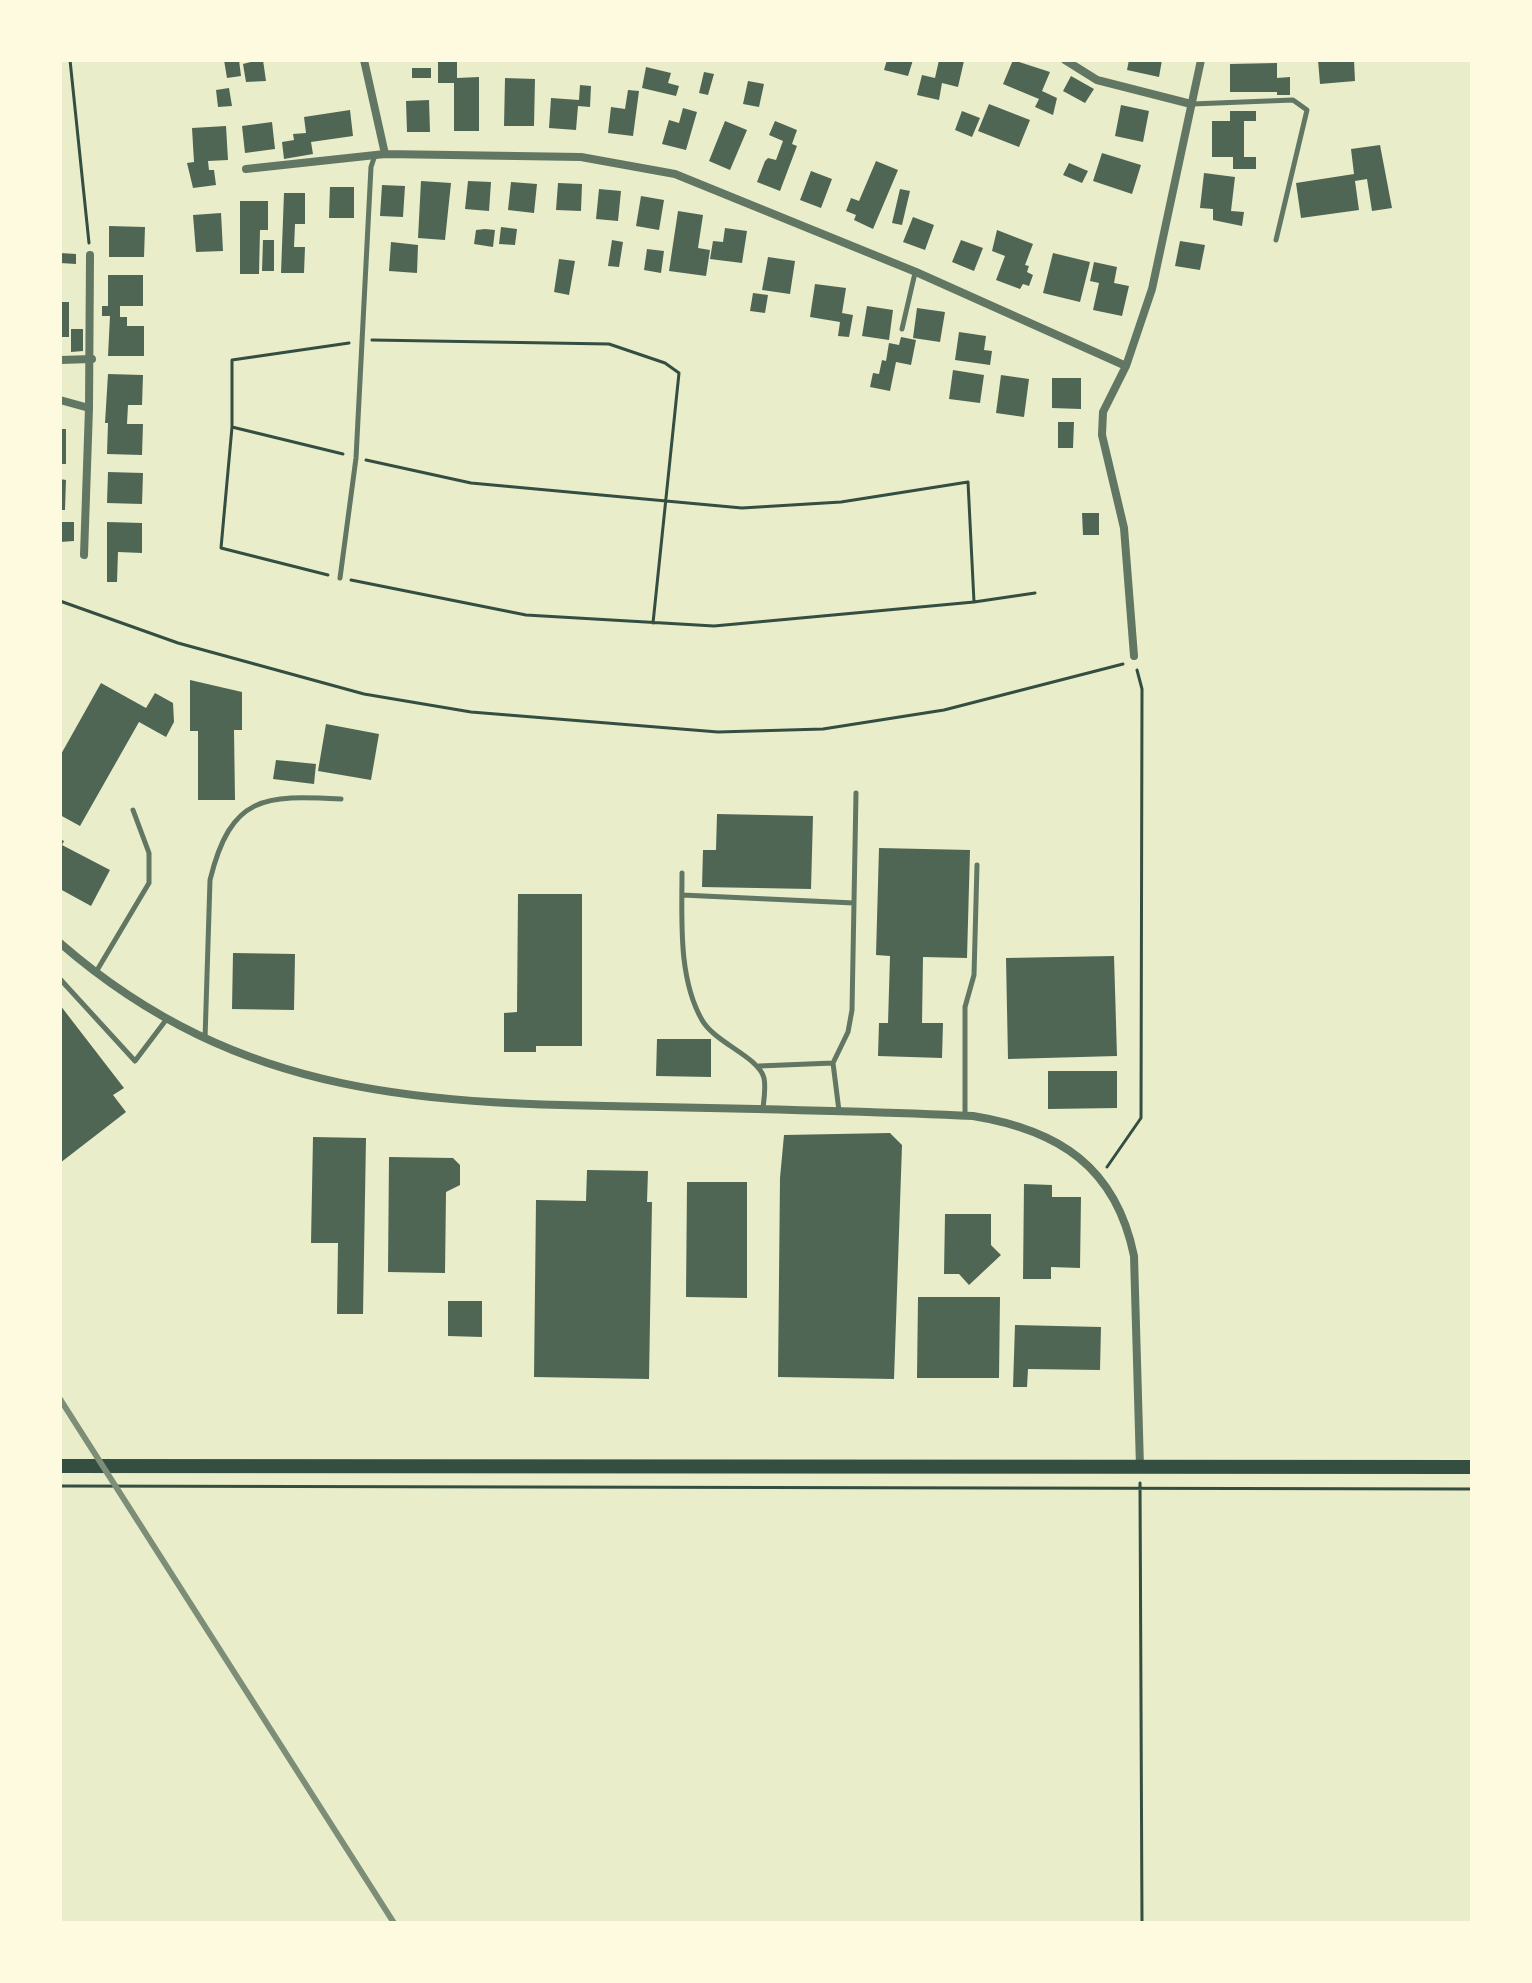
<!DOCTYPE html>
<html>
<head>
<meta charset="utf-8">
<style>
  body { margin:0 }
  #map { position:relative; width:1532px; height:1983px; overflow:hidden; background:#e9edc9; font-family:"Fira Sans",sans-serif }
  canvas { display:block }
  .frame { position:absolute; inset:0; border:62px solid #fefae0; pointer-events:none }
</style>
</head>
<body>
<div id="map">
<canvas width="1532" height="1983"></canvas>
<div class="frame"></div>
</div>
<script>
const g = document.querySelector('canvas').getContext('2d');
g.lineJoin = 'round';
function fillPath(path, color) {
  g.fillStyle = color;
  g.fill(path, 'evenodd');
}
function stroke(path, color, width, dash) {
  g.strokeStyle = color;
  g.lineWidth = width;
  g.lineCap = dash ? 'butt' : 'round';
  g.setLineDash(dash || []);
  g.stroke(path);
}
const building = new Path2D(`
  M224 60H239L241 76 227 78Z
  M258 60H263L266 81 246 82 243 64Z
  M887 60H913L908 76 884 70Z
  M939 60 964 61 958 87 942 83 939 100 917 95 922 75 935 78Z
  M1013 60 1050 72 1042 91 1057 98 1053 115 1035 107 1039 99 1003 84Z
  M1129 60H1162L1159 77 1127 70Z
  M1318 60H1354L1355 81 1320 84Z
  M438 61H457V78L479 77V131H454V83H438Z
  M1277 63V78L1290 77V95H1277V92H1230V64Z
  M646 67 671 73 668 83 679 86 676 96 642 88Z
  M412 68H431V78H412Z
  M704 72 714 74 708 95 699 93Z
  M1071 76 1094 89 1085 103 1063 91Z
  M505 78 535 79 534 126H504Z
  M748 81 764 84 759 107 743 104Z
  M580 85 591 86 590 107 578 106 576 130 549 128 551 98 579 100Z
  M229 88 232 106 218 107 216 90Z
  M628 90 639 91 633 136 608 133 611 107 625 109Z
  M429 100 430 132H407L406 101Z
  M989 104 1030 120 1019 147 978 131Z
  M1121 105 1149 111 1143 142 1115 136Z
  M683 108 697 112 686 150 662 144 669 120 679 123Z
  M350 110 353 136 311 142 313 154 284 159 282 142 294 140 293 134 306 133 304 117Z
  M962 111 980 118 972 137 955 130Z
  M1230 111H1256V121H1244V157H1256V169H1233V157H1212V121H1230Z
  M725 121 747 130 730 170 709 161Z
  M775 121 797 130 792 144 797 146 780 191 757 182 765 161 768 158 776 160 783 141 769 135Z
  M272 122 275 149 245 153 242 126Z
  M226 126 228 160 208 161 209 170H214L216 185 193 188 187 163 194 162 192 128Z
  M1380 145 1392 208 1372 211 1367 179 1355 181 1359 210 1301 218 1296 183 1354 174 1351 149Z
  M1102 153 1141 165 1132 194 1093 181Z
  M876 161 898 170 873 229 854 220 856 215 846 211 851 198 859 201Z
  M1069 163 1088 171 1082 183 1063 175Z
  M811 171 832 179 821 208 800 200Z
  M1204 173 1235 177 1231 211 1244 212 1242 226 1213 220V209L1200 208Z
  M421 181 451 183 445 240 418 238Z
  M468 181 491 182 489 211 465 209Z
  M511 182 537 184 534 213 508 210Z
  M558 183 582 184 581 211 556 210Z
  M382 185 405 186 403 217 380 216Z
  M330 187H354V218H329Z
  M599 189 621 191 618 221 596 219Z
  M900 189 910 191 902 225 892 223Z
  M284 193H305V224H295L294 247H305L304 273H281Z
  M641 196 664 200 659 230 636 226Z
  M240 201H268V230H260L259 274H240Z
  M678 211 703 215 698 248 710 250 706 276 669 271Z
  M221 213 223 251 196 252 193 215Z
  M913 217 934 225 925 250 903 242Z
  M109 226 145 227 144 257H109Z
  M501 227 517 229 515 245 499 244Z
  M725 228 747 231 742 263 710 259 713 241 723 242Z
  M485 229 495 230 493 247 474 244 476 230Z
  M997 230 1033 244 1025 265 1029 266 1027 272 1033 275 1029 286 1023 284 1020 289 996 280 1005 256 992 251Z
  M263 240H274V271H262Z
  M612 240 623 242 619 267 608 266Z
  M961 240 983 248 974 271 952 262Z
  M1180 241 1205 245 1200 270 1175 266Z
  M391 242 418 245 417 273 389 271Z
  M647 249 664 251 661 273 644 270Z
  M60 253 76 254V264L60 263Z
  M1053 253 1090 262 1080 302 1043 293Z
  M768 257 795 261 790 294 762 290Z
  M559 259 575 261 569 295 554 292Z
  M1094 262 1117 267 1114 283 1129 286 1122 316 1093 310 1099 283 1090 281Z
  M108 275H143V306H120V317H127V326H144V356H108L110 316H102V306H108Z
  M815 284 846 288 842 313 853 315 849 337 838 336 840 322 810 317Z
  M753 293 768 295 765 313 750 311Z
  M60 302H69V337H60Z
  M867 306 893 310 889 340 862 336Z
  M917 308 945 312 940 342 913 338Z
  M71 329H83V351L71 352Z
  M959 332 986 336 984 350 992 351 990 365 955 360Z
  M901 337 916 340 911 365 896 362 890 391 870 387 873 373 879 374 882 360 886 361 889 343 899 345Z
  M953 370 984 375 980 403 949 399Z
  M108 374 143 375 142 405H128L127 424H143L142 455 107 454 108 423H105Z
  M1001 375 1029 379 1024 417 996 413Z
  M1052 378H1081V409L1052 408Z
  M1058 422H1074L1073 448H1058Z
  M60 429H66V464H60Z
  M108 472 143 473 142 504 107 503Z
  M60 479 66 480 65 510H60Z
  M1082 513H1099V535H1083Z
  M60 522H74V541L60 542Z
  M107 522 142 523V553L118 552 117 582H107Z
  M190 680 242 692V730H234L235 800H198V731H190Z
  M101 683 146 708 155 693 173 703 174 722 166 737 139 722 80 826 60 815V756Z
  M326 724 379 734 371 780 318 771Z
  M276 760 316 764 314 784 273 779Z
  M717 814 813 816 811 889 702 887 703 850H716Z
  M60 839 64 841 62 845 110 870 91 906 60 889Z
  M879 848 970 850 967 958 923 957 922 1023H943L942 1058 878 1056 879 1023H888L890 956 876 955Z
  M518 894H582V1046H536V1052H504V1013L517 1012Z
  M233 953 295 954 294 1010 232 1009Z
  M1114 956 1117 1056 1008 1059 1006 958Z
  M60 1005 124 1088 113 1095 126 1112 60 1163Z
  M657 1039H711V1077L656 1076Z
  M1048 1071H1117V1108L1048 1109Z
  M890 1133 902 1145 894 1379 778 1377 780 1178 784 1135Z
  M313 1137 366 1138 363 1314H337L338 1243H311Z
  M389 1157 453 1158 460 1165V1185L446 1192 445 1273 388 1272Z
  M587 1170 648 1171 647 1202H652L649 1379 534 1377 536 1200 586 1201Z
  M687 1182H747V1298L686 1297Z
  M1024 1184 1052 1185V1197H1081L1080 1268 1051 1267V1279H1023Z
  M945 1214H991V1245L1001 1255 969 1285 959 1274H944Z
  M918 1297H1000L999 1378H917Z
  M448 1301H482V1337L448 1336Z
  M1015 1325 1101 1327 1100 1370 1028 1369 1027 1387H1013Z`);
const path = new Path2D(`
  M70 60 89 243
  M372 340 609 344 665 363 679 373 653 623
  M232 427 343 454
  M366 460 471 483 742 508 841 502 968 482 974 602
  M328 575 221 548 232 427V360L349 343
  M351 580 526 615 714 626 974 602 1035 593
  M60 601 178 643 364 694 471 712 718 732 823 729 944 710 1123 664
  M1107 1167 1141 1118 1142 689 1137 670
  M1140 1483 1142 1923
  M60 1486 1472 1489`);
const service = new Path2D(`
  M1192 104 1293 100 1307 110 1276 240
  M902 329 915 273
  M340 578 356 458 371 167 375 155
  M682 873C682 920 678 978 702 1020 715 1043 759 1057 764 1078 766 1087 764 1099 763 1108
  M682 895 854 903
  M96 972 149 883V853L133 810
  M60 979 135 1061 166 1020
  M205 1039 210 880C231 795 264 795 341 799
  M759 1066 833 1063
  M839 1111 833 1063 848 1032 852 1010 856 793
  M965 1116V1007L974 975 977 865`);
const minor = new Path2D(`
  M364 60 385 154 581 157 675 174 916 272 1126 366
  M1065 60 1097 80 1191 104
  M246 169 385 154
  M60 360 92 359
  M60 400 89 408 84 555
  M89 408 90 255
  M1134 656 1124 528 1102 435 1103 412 1126 366 1152 289 1201 60
  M60 943C242 1101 430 1104 658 1107 763 1109 868 1111 973 1116 1059 1130 1116 1167 1134 1256L1140 1467`);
const secondary = new Path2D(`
  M60 1466 1472 1467`);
const rail = new Path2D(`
  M60 1399 394 1923`);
fillPath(building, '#4f6655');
stroke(path, '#344e41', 3);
stroke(service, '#617663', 5);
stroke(minor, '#617663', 8);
stroke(secondary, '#344e41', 14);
stroke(rail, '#7c8e77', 6);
</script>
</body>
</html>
